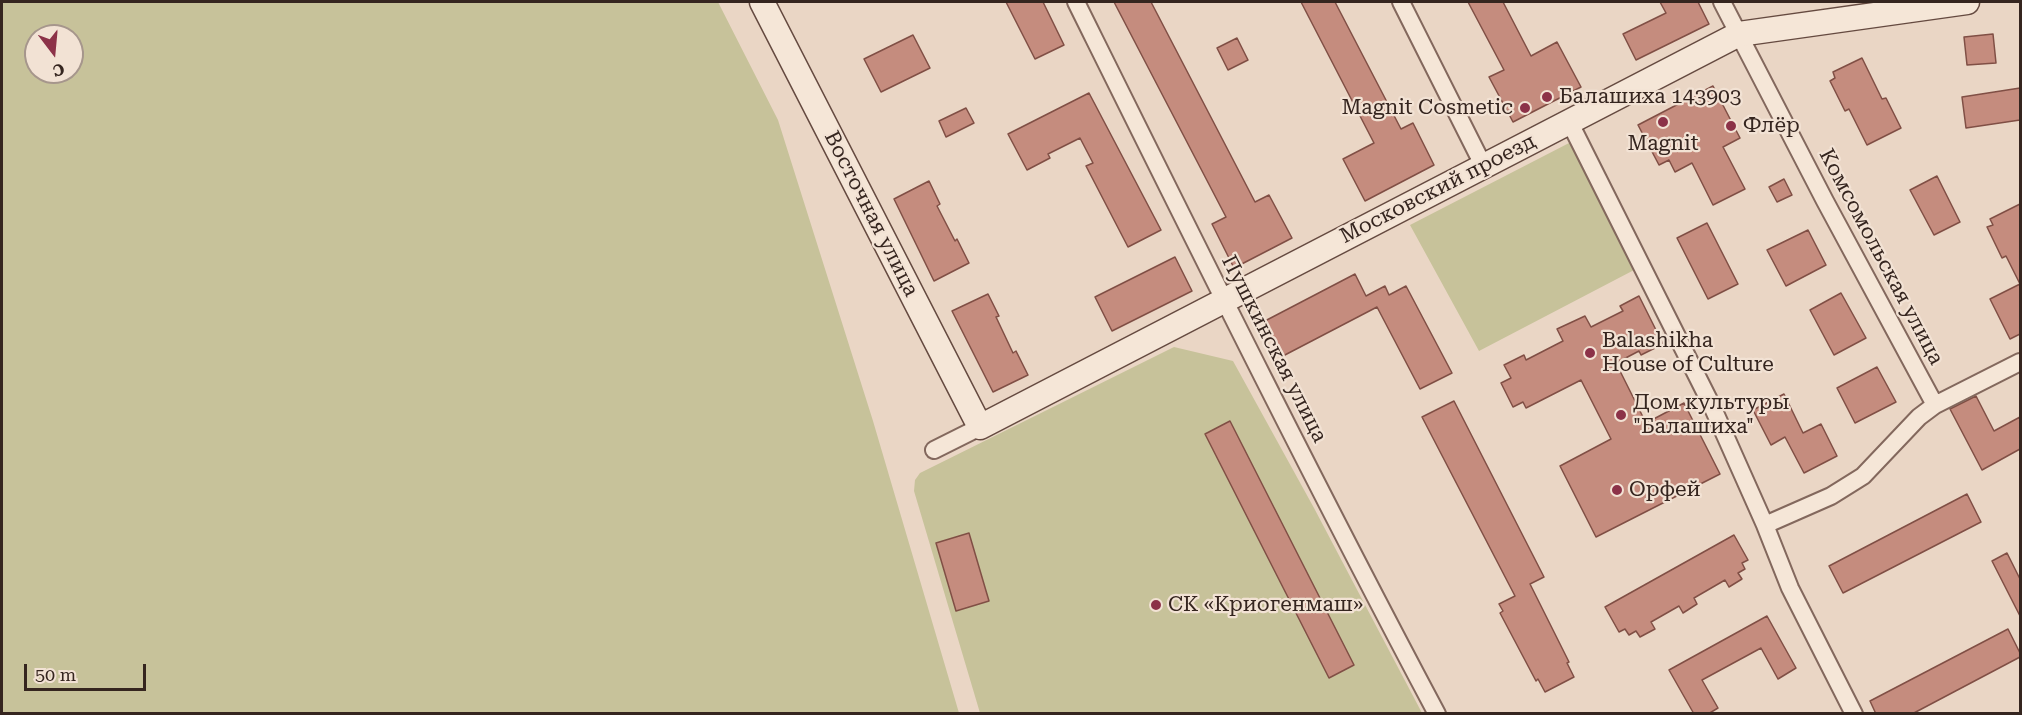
<!DOCTYPE html>
<html>
<head>
<meta charset="utf-8">
<style>
  body { margin:0 }
  #map { position:relative; width:2022px; height:715px; overflow:hidden; background:#ead6c5; font-family:"Roboto Serif",serif }
  canvas { display:block }
  .frame { position:absolute; inset:0; border:3px solid #35251f; pointer-events:none }
  .north { position:absolute; left:24px; top:24px; width:60px; height:60px; box-sizing:border-box; background:#f2e2d4; border:2px solid #a6968c; border-radius:50%; rotate:164deg; font-size:16px; font-weight:700; line-height:24px; text-align:center; color:#35251f }
  .north::after { content:''; display:block; margin:auto; width:21px; height:27px; background:#8c3248; clip-path:polygon(50% 0,100% 100%,50% 72%,0 100%) }
  .scale { position:absolute; left:24px; top:664px; width:122px; height:27px; box-sizing:border-box; border:3px solid #35251f; border-top:0; padding-left:8px; font-size:18px; line-height:21px; white-space:nowrap; color:#35251f; -webkit-text-stroke:4px #f2e2d4; paint-order:stroke }
</style>
</head>
<body>
<div id="map">
<canvas width="2022" height="715"></canvas>
<div class="frame"></div>
<div class="north">С</div>
<div class="scale">50 m</div>
</div>
<script>
const g = document.querySelector('canvas').getContext('2d');
g.lineJoin = 'round';
function fillPath(path, color) {
  g.fillStyle = color;
  g.fill(path, 'evenodd');
}
function stroke(path, color, width, dash) {
  g.strokeStyle = color;
  g.lineWidth = width;
  g.lineCap = dash ? 'butt' : 'round';
  g.setLineDash(dash || []);
  g.stroke(path);
}
function drawText(font, color, halo, rows, align = 'center') {
  g.font = font + ' "Roboto Serif",serif';
  g.lineWidth = 4.5;
  g.setLineDash([]);
  g.textBaseline = 'middle';
  g.strokeStyle = halo;
  g.fillStyle = color;
  for (const [text, x, y, turn = 0] of rows) {
    g.save();
    g.translate(x, y);
    g.rotate((+turn || 0) * Math.PI / 180);
    g.textAlign = isNaN(turn) ? turn : align;
    if (halo) g.strokeText(text, 0, 0);
    g.fillText(text, 0, 0);
    g.restore();
  }
}
const green = new Path2D(`
  M2 2H718L778 120 873 421 959 713H2ZM36 36H72V72H36Z
  M1571 142 1636 269 1479 351 1410 225Z
  M1174 347 1233 361 1314 508 1422 713H980L914 491 915 480 920 473Z`);
const building = new Path2D(`
  M1006 2H1043L1064 45 1035 59Z
  M1114 2H1151L1255 202 1269 195 1292 238 1234 268 1212 224 1226 217Z
  M1301 2H1335L1401 129 1413 123 1434 165 1365 201 1343 159 1374 143Z
  M1468 2H1503L1531 56 1557 42 1581 87 1513 122 1489 77 1504 70Z
  M1660 2H1698L1709 24 1636 60 1623 34 1666 13Z
  M1993 34 1996 63 1967 65 1964 37Z
  M913 35 930 68 881 92 864 59Z
  M1237 38 1248 60 1228 70 1217 48Z
  M1862 58 1882 99 1886 98 1901 128 1867 145 1849 109 1845 111 1830 81 1835 78 1833 72Z
  M1713 86 1740 138 1723 147 1745 189 1713 205 1692 163 1675 172 1669 160 1659 165 1638 125Z
  M2020 88V120L1966 128 1962 97Z
  M1089 93 1161 230 1128 247 1086 166 1093 163 1080 138 1048 154 1050 158 1027 170 1008 134Z
  M966 108 974 123 946 137 939 121Z
  M1937 176 1960 222 1934 235 1910 190Z
  M1784 179 1792 195 1777 202 1769 187Z
  M929 181 940 204 937 206 955 241 957 239 969 263 934 281 894 199Z
  M2020 204V334L2010 339 1990 299 2020 284 2006 256 2002 258 1987 227 1993 225 1990 219Z
  M1707 223 1738 284 1708 299 1677 238Z
  M1808 230 1826 265 1786 286 1767 250Z
  M1175 257 1192 291 1112 331 1095 297Z
  M1355 274 1366 296 1385 286 1389 295 1406 286 1452 373 1420 389 1377 307 1281 357 1263 322Z
  M1841 293 1866 338 1834 355 1810 310Z
  M988 294 999 316 996 317 1013 353 1016 351 1028 375 993 392 952 311Z
  M1639 296 1663 344 1641 355 1639 351 1616 363 1646 423 1684 403 1720 474 1596 537 1560 466 1611 439 1581 380 1526 408 1523 402 1513 407 1501 383 1511 378 1504 365 1524 355 1526 360 1563 341 1557 329 1585 316 1591 327 1623 311 1620 306Z
  M1877 367 1896 402 1855 423 1837 388Z
  M1784 394 1803 433 1821 424 1837 456 1804 473 1785 437 1771 445 1753 410Z
  M1976 396 1994 431 2020 417V449L1982 470 1950 409Z
  M1454 401 1544 577 1530 584 1569 662 1567 663 1574 677 1545 692 1538 679 1536 681 1500 613 1503 611 1499 604 1515 596 1422 417Z
  M1230 421 1354 665 1329 678 1205 434Z
  M1967 494 1981 522 1843 593 1829 566Z
  M969 533 989 601 956 611 936 543Z
  M1734 535 1748 560 1742 563 1745 569 1738 573 1742 579 1729 587 1725 580 1694 598 1697 604 1683 613 1679 606 1651 622 1655 629 1640 637 1636 631 1629 635 1625 629 1619 632 1605 607Z
  M2007 553 2020 579V616L1992 561Z
  M1767 616 1796 668 1778 679 1761 648 1702 680 1718 708 1708 714H1694L1669 670Z
  M2008 629 2020 653V657L1912 714H1876L1870 701Z`);
const street = new Path2D(`
  M1076 2C1194 240 1312 479 1437 714
  M1401 2 1483 165
  M1722 2 1825 201 1935 405
  M1569 121 1712 406 1765 525 1790 588 1854 714
  M934 450 980 427
  M1765 525 1831 496 1863 476 1919 417 1935 405 2020 362`);
const secondary = new Path2D(`
  M762 2 980 427 1739 34 1967 2`);
const markers = [
  [1547,97,6,"#8c3248"],
  [1525,108,6,"#8c3248"],
  [1663,122,6,"#8c3248"],
  [1731,126,6,"#8c3248"],
  [1590,353,6,"#8c3248"],
  [1621,415,6,"#8c3248"],
  [1617,490,6,"#8c3248"],
  [1156,605,6,"#8c3248"]
];
const poiNames = [
  ["Балашиха 143903",1559,97],
  ["Magnit Cosmetic",1513,108,"right"],
  ["Флёр",1743,126],
  ["Magnit",1663,144,"center"],
  ["Balashikha",1602,341],
  ["House of Culture",1602,365],
  ["Дом культуры",1633,403],
  ["\"Балашиха\"",1633,427],
  ["Орфей",1629,490],
  ["СК «Криогенмаш»",1168,605]
];
const streetNames = [
  ["Московский проезд",1438,189,-27],
  ["Восточная улица",871,214,63],
  ["Комсомольская улица",1881,257,62],
  ["Пушкинская улица",1274,349,63]
];
fillPath(green, '#c7c29a');
fillPath(building, '#c58c7e');
stroke(building, '#804f45', 1.5);
stroke(street, '#83685d', 20);
stroke(secondary, '#654a40', 27);
stroke(street, '#f5e6d7', 16);
stroke(secondary, '#f5e6d7', 24);
for (const [x, y, r, color] of markers) {
  const dot = new Path2D();
  dot.arc(x, y, r, 0, 2 * Math.PI);
  g.fillStyle = color;
  g.fill(dot);
  stroke(dot, '#f2e2d4', 2);
}
drawText('21px', '#35251f', '#f2e2d4', poiNames, 'left');
drawText('21px', '#35251f', '#f2e2d4', streetNames);
</script>
</body>
</html>
